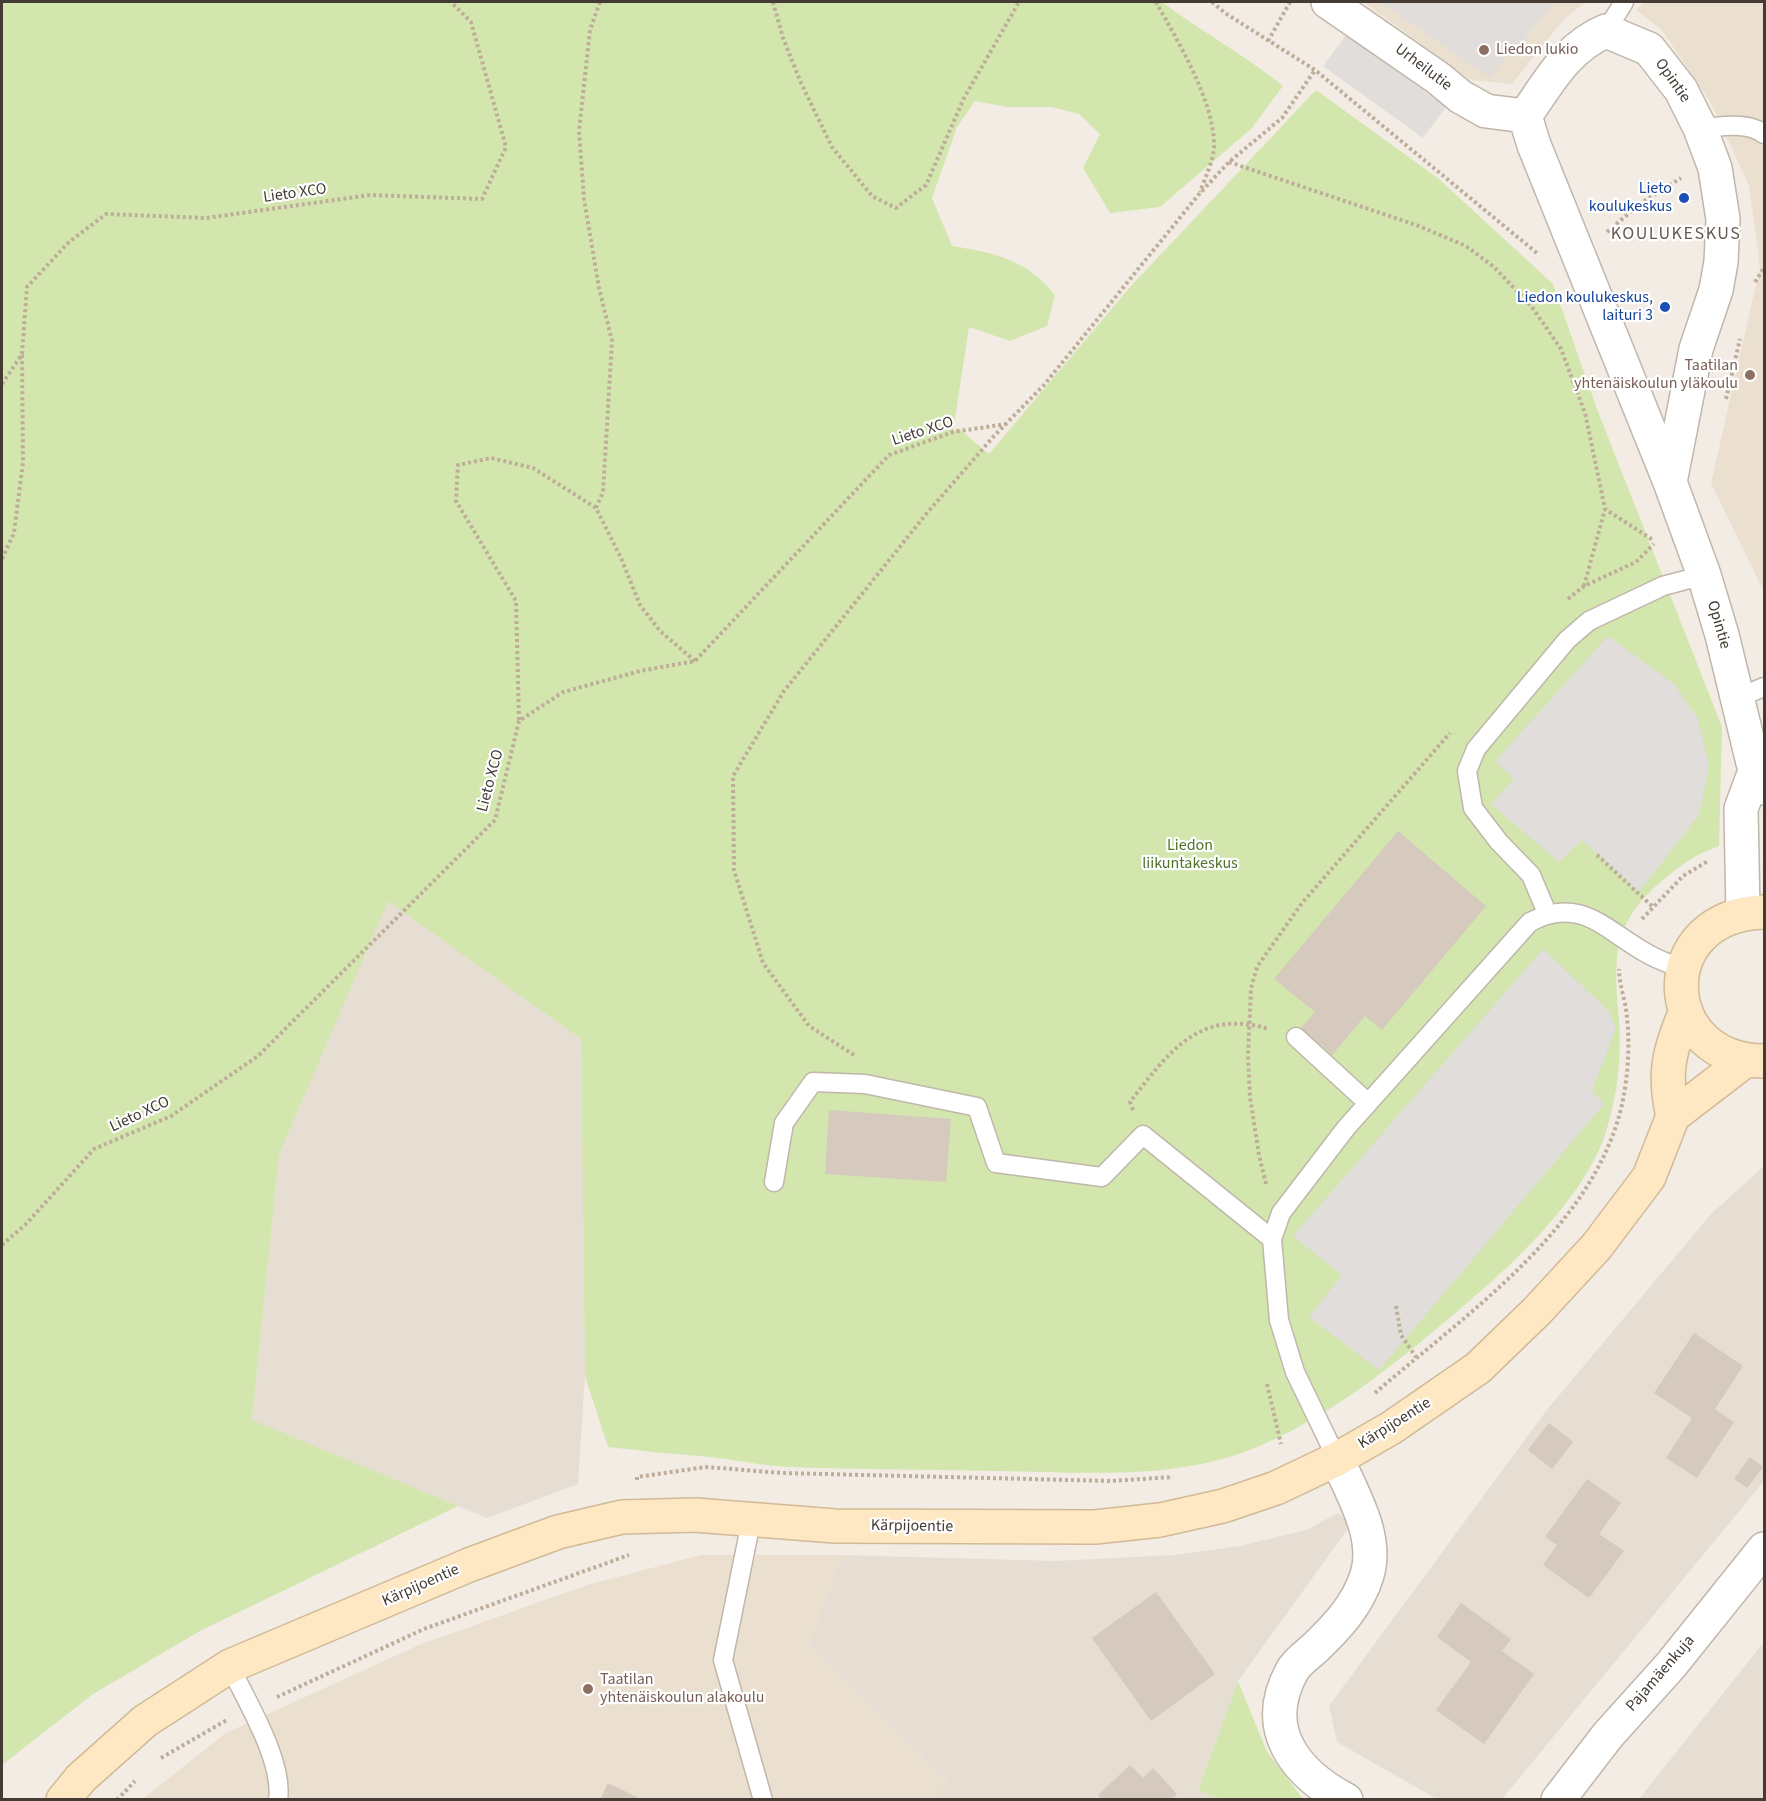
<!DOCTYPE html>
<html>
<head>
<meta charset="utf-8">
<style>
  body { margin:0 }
  #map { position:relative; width:1766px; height:1801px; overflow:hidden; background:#f2ece5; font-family:"Source Sans 3",sans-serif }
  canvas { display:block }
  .frame { position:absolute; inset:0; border:3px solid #443c34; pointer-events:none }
</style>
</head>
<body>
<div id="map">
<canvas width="1766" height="1801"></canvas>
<div class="frame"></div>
</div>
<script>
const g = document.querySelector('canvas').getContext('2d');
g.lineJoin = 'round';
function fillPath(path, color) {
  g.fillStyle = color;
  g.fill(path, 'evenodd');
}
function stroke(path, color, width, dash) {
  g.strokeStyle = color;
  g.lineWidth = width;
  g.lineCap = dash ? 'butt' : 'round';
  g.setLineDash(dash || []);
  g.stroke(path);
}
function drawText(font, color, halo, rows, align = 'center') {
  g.font = font + ' "Source Sans 3",sans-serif';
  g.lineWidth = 4.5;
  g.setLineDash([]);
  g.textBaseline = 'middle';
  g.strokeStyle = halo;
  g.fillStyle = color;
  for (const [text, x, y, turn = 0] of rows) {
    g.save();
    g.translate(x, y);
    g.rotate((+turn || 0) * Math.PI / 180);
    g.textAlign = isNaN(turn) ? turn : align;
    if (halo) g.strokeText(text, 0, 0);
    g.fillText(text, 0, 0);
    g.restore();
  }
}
const residential = new Path2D(`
  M388 900 581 1039 585 1376 578 1484 487 1518 252 1421 279 1155Z
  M1764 1166V1481L1502 1799H1437L1337 1742 1329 1706 1546 1411 1711 1214Z
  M1338 1513 1352 1523 1238 1681 1198 1790 1220 1799H929L948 1782 808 1645 842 1555 1056 1561 1175 1555 1240 1546 1306 1530Z
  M1764 1642V1799H1639Z`);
const education = new Path2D(`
  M1363 2H1586L1564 19 1512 84 1471 80Z
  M1645 2H1764V592L1711 483 1760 267 1749 186 1711 103 1661 29 1636 10Z
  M701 1555H842L808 1645 948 1782 929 1800H141L226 1733 419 1645 587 1585Z`);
const green = new Path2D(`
  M2 2H1162C1202 32 1245 55 1283 86L1251 129 1160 207 1110 213 1083 168 1100 134 1079 114 1052 107H1007L975 101 957 127 932 198 952 246C995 253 1026 259 1055 295L1047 326 1010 341 969 327 953 432 958 428 989 454 1131 286 1316 90 1439 179 1553 284 1597 409 1722 727 1719 846C1696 854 1681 865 1663 880 1611 923 1614 958 1619 1019 1622 1057 1617 1099 1605 1135 1582 1201 1511 1266 1460 1309 1400 1360 1338 1411 1266 1443 1183 1482 1087 1472 997 1471 929 1469 860 1470 791 1467 764 1466 737 1460 710 1457 676 1454 642 1451 608 1447L585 1376 581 1039 388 901 279 1155 252 1420 458 1506 200 1631 93 1694 2 1765Z
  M1238 1681 1267 1752 1303 1799H1220L1198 1790Z`);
const parking = new Path2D(`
  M1380 2H1557L1489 77Z
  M1347 34 1446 107 1423 138 1323 66Z
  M1608 636 1674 684 1698 719 1709 766 1699 815 1639 892 1582 840 1559 862 1491 804 1514 779 1495 761Z
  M1543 949 1609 1011 1616 1028 1592 1091 1604 1104 1379 1370 1309 1317 1342 1275 1293 1236Z`);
const building = new Path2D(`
  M1398 831 1486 906 1382 1030 1365 1016 1332 1055 1301 1028 1315 1012 1274 979Z
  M829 1110 951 1119 946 1182 825 1174Z
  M1694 1333 1743 1366 1715 1409 1734 1422 1697 1478 1666 1458 1692 1418 1654 1393Z
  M1549 1423 1573 1442 1552 1469 1528 1450Z
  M1750 1457 1763 1467 1747 1488 1734 1479Z
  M1587 1479 1621 1503 1599 1534 1624 1551 1589 1598 1543 1565 1557 1545 1545 1537Z
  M1156 1592 1215 1674 1151 1721 1092 1638Z
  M1461 1603 1511 1639 1502 1651 1534 1674 1484 1744 1436 1710 1471 1662 1437 1637Z
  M1130 1765 1143 1778 1153 1768 1177 1794 1172 1800H1102L1098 1795Z
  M608 1783 643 1800H600Z`);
const path = new Path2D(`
  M773 2 783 38 801 83 832 147 872 196 896 208 926 185 964 98 1019 2
  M1156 2C1177 40 1213 99 1214 143 1215 158 1205 178 1200 192
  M1212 2 1225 13 1315 70 1538 254
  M1268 41 1290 2
  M1229 162 1419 226 1466 246 1494 267 1532 307 1561 349 1585 413 1605 509 1653 540
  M1607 232 1641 203 1681 178
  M1755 282 1764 268
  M2 384 22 354 27 287 69 242 106 214 206 218 370 195 482 199 506 147 471 22 451 2
  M1726 399 1740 339
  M596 508 603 492 612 341 599 288 584 199 579 131 590 30 600 2
  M2 559 14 533 23 462 22 355
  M1584 586 1605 509
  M1568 599 1584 586 1636 562 1654 544
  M519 720 516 601 456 501 458 465 491 458 533 468 596 508 621 558 640 605 660 631 695 661
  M1597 855 1653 907
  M1642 919 1683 876 1708 861
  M854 1055 809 1026 763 963 734 870 733 776 784 691 927 513 994 436 1044 385 1200 193 1229 162 1282 118 1315 70
  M1133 1110 1130 1102C1169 1052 1199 1008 1269 1029
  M1266 1184 1259 1155 1250 1097 1248 1056 1251 988 1257 967 1302 903 1450 733
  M2 1245 26 1224 94 1149 171 1116 258 1056 495 820 519 721 563 692 640 671 695 661 889 455 953 432 1006 424
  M1396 1306 1401 1335 1416 1357
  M1267 1384 1281 1444
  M1375 1393C1467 1313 1597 1226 1623 1100 1628 1074 1630 1044 1627 1018 1626 1001 1619 985 1619 969
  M637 1480V1477L706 1467 782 1473 1111 1481 1173 1477
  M277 1697 424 1629 629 1555
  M161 1758 227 1720
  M117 1800 135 1781`);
const lane = new Path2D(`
  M1606 31 1624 2
  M1700 128C1721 127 1747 121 1764 134
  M1737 698 1764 687
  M1547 913 1531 875 1499 842 1473 808 1467 771 1476 749 1567 640 1589 621 1663 586 1704 575
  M1296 1037 1368 1103
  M774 1182 784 1123 813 1082 865 1084 977 1107 996 1163 1102 1177 1143 1135 1272 1239
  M1337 1459 1295 1372 1279 1320 1272 1239 1281 1213 1346 1128 1530 922C1581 895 1606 931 1648 954 1658 960 1671 964 1682 969
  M752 1517 723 1660 763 1800
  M230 1666C246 1701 284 1761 278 1800`);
const street = new Path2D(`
  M1328 2 1438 78 1461 97 1486 111 1525 116
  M1525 116 1534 145 1670 482 1704 575 1722 635 1755 771 1764 788
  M1525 116C1549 82 1566 48 1606 31L1649 49 1681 90 1700 128 1715 168 1723 219 1721 262 1716 290 1696 349 1670 482
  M1743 913 1741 809 1755 771
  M1337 1459C1352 1493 1379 1537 1367 1575 1358 1605 1336 1628 1314 1649 1307 1655 1296 1663 1292 1671 1260 1729 1295 1773 1346 1800
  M1558 1800 1608 1735 1671 1665 1764 1549`);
const secondary = new Path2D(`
  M1763 1061C1656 1059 1652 915 1764 912
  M1673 1116C1663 1074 1669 1050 1686 1011
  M63 1800 81 1778 145 1721 230 1666 469 1565 558 1532 622 1517 695 1515 835 1526 1095 1527 1160 1520 1223 1506 1276 1488 1337 1459 1391 1428 1478 1368 1537 1311 1597 1246 1649 1177 1673 1116 1746 1060`);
const markers = [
  [1484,50,6,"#8d6e63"],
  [1684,198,6,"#1a4fb4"],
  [1665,307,6,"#1a4fb4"],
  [1750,375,6,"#8d6e63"],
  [588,1689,6,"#8d6e63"]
];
const educationNames = [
  ["Liedon lukio",1496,50],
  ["Taatilan",1738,366,"right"],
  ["yhtenäiskoulun yläkoulu",1738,384,"right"],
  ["Taatilan",600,1680],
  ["yhtenäiskoulun alakoulu",600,1698]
];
const streetNames = [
  ["Urheilutie",1423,68,37],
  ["Opintie",1672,81,55],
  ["Lieto XCO",295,194,-8],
  ["Lieto XCO",923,432,-18],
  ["Opintie",1718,625,74],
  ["Lieto XCO",491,781,-75],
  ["Lieto XCO",140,1115,-25],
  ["Kärpijoentie",1395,1424,-32],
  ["Kärpijoentie",912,1527,1],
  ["Kärpijoentie",421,1586,-24],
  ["Pajamäenkuja",1661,1674,-49]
];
const transitNames = [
  ["Lieto",1672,189],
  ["koulukeskus",1672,207],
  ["Liedon koulukeskus,",1653,298],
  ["laituri 3",1653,316]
];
const parkNames = [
  ["Liedon",1190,846],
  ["liikuntakeskus",1190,864]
];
const neighbourhoodNames = [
  ["KOULUKESKUS",1676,235]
];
fillPath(residential, '#e6ddd3');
fillPath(education, '#ebe0cf');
fillPath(green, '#d3e6ae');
fillPath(parking, '#e0ddda');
fillPath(building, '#d6c9bd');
stroke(lane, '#c0b6aa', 21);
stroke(street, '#c0b6aa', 36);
stroke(secondary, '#d1ba95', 36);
stroke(path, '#bead99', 4, [3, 3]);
stroke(lane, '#fff', 18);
stroke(street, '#fff', 33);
stroke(secondary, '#fde8c3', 33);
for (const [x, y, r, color] of markers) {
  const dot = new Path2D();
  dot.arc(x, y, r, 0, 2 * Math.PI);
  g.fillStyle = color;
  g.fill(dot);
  stroke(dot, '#fff', 2);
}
drawText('16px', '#785e54', '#fff', educationNames, 'left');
drawText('16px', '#443c34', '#fff', streetNames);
drawText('16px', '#164399', '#fff', transitNames, 'right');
drawText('16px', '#4f7429', '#fff', parkNames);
g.letterSpacing = '1.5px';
drawText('18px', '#66594c', '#fff', neighbourhoodNames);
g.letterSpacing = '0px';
</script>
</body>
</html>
